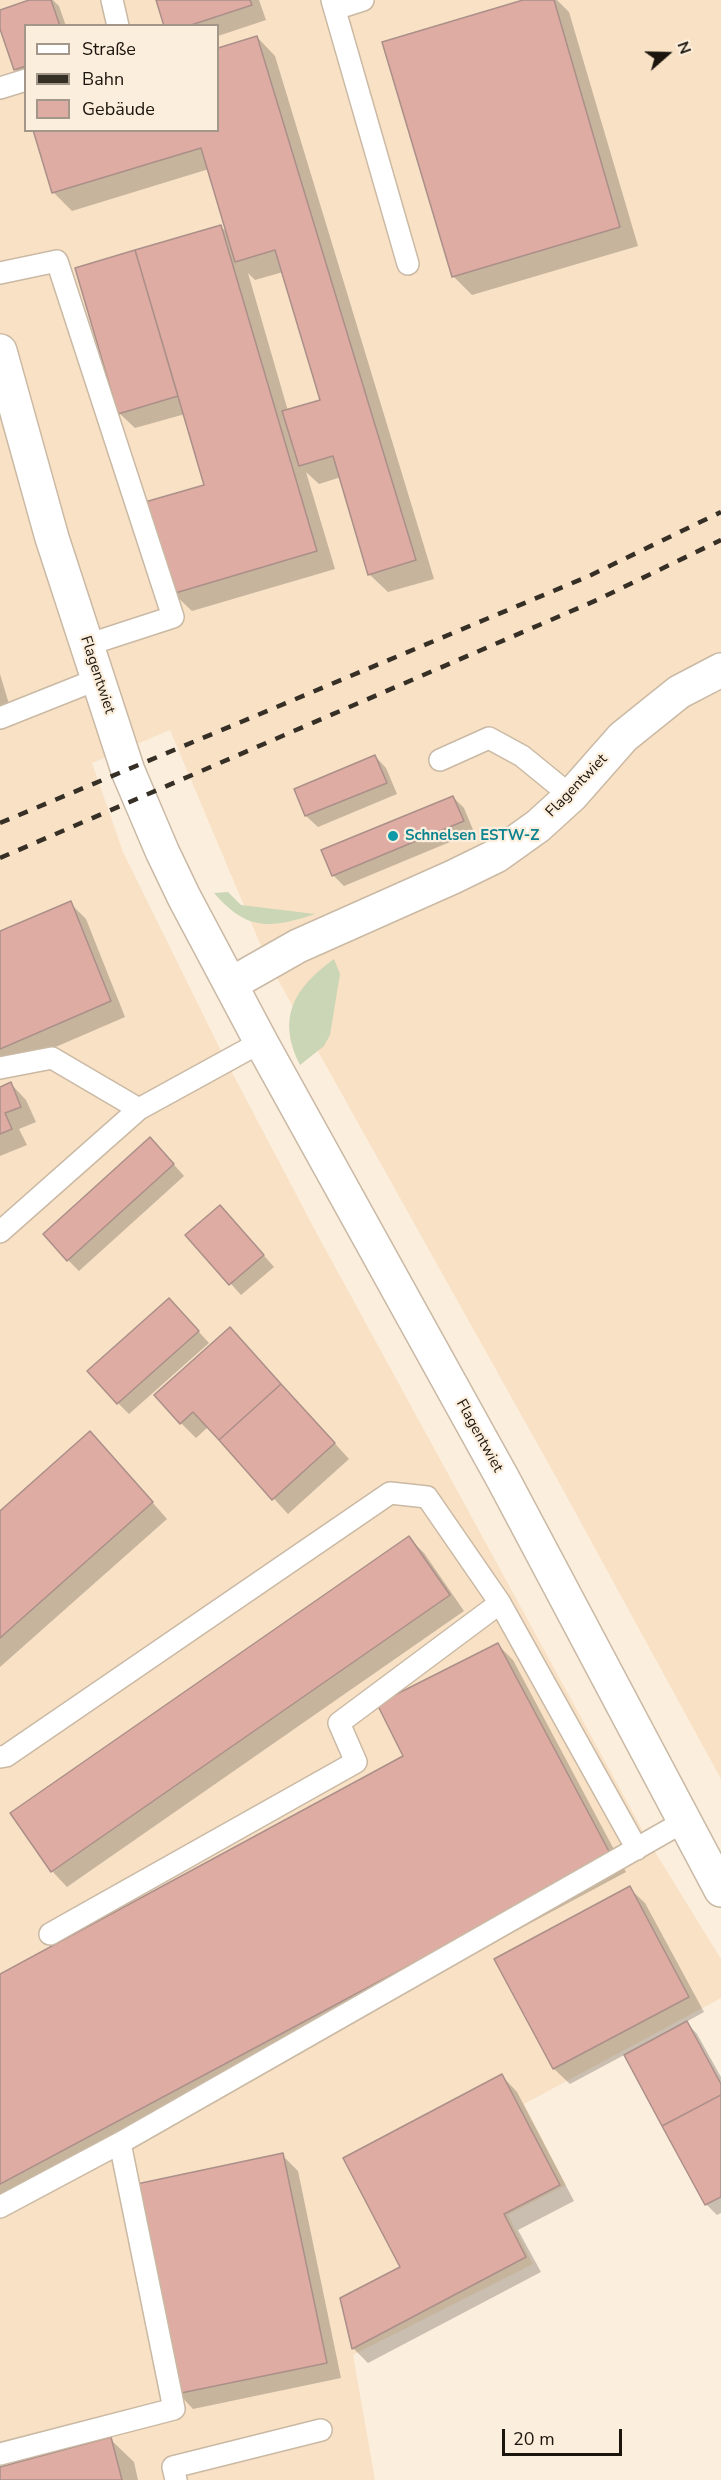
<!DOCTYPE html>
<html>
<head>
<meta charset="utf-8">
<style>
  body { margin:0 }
  #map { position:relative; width:721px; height:2480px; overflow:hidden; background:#fceedc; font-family:"Nunito Sans",sans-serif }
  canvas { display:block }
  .legend { position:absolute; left:24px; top:24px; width:195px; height:108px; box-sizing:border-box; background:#fceedc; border:2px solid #a29789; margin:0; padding:8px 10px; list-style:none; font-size:18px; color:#1b150d }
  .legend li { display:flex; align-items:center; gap:12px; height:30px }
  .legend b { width:30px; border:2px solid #a29789 }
  .north { position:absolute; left:637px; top:24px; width:60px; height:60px; -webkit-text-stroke:4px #fceedc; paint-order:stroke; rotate:70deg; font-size:16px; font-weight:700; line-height:24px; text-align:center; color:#1b150d }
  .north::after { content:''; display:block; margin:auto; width:21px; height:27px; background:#1b150d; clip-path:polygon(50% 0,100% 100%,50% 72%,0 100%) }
  .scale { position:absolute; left:502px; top:2429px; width:120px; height:27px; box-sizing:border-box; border:3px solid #1b150d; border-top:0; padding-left:8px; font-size:18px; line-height:21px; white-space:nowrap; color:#1b150d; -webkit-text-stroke:4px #fceedc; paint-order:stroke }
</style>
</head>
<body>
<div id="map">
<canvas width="721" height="2480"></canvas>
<ul class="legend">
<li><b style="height:8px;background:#fff"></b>Straße</li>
<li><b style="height:8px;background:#362f26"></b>Bahn</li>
<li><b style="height:16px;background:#deaca2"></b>Gebäude</li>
</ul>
<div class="north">N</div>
<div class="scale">20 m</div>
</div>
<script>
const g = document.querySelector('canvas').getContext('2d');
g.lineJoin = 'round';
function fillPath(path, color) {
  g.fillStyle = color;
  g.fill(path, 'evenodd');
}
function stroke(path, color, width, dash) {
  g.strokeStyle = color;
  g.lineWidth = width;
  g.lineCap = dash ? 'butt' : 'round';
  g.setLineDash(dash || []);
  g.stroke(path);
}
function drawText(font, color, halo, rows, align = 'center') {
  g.font = font + ' "Nunito Sans",sans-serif';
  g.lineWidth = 4.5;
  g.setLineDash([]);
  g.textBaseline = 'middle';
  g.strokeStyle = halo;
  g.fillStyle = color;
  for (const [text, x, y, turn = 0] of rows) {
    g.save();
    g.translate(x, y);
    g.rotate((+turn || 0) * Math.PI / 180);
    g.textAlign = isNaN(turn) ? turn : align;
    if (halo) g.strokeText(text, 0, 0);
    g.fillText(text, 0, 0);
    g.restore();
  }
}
const built = new Path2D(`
  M0 0H721V1779L561 1486 267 960 170 730 92 763 123 852 226 1061 316 1232 649 1842 721 1959V1998L524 2104 566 2185 508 2215 533 2264 353 2355 375 2480H0ZM26 26H218V130H26Z`);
const green = new Path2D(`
  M228 892 241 905 315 914C270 929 247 931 214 893Z
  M334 959 340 974 330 1035 324 1046 300 1065C276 1018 294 988 334 959Z`);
const shadow = new Path2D(`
  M34 0H53L59 6 66 26H26V79L16 69 0 25V12Z
  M157 0H259L266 20 218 36V26H166Z
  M528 0H557L569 12 638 246 472 295 453 276Z
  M257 37 275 56 434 579 388 592 369 574 341 477 319 484 306 472 335 569 192 611 173 593 206 486 185 414 135 428 119 413 221 227 228 233 209 169 72 211 53 192 218 130V49ZM283 272 322 401 288 411 248 273 255 280Z
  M0 674 12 714 0 718Z
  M375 756 386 768 397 794 318 827 306 816 296 790Z
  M453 797 464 808 474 832 344 886 333 875Z
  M70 903 86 919 125 1017 0 1071V933Z
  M11 1084 26 1100 36 1122 19 1129 27 1145 0 1156V1089Z
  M161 1150 184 1176 79 1271 68 1260Z
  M231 1218 274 1267 241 1295 187 1235Z
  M180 1311 209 1343 129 1414 118 1403Z
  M245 1344 349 1459 288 1514 208 1427 196 1438 181 1423Z
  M105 1448 167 1519 0 1667V1513Z
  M409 1538 424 1553 464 1611 67 1887 52 1871Z
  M498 1645 513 1660 626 1872 0 2207V1975L405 1756Z
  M629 1888 645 1903 704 2012 686 2022 697 2034 721 2077V2213L717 2215 706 2204 626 2054 570 2084 554 2069 496 1959Z
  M502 2076 517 2092 574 2201 518 2230 541 2272 368 2363 353 2348 402 2268Z
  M282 2155 298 2171 341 2378 193 2409 178 2393Z
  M110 2439 134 2462 138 2480H0V2468Z`);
const building = new Path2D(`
  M29 0H51L60 26H26V66L14 70 0 29V10Z
  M156 0H250L252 5 188 26H164Z
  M523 0H554L620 227 452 277 382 42Z
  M257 36 416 560 368 575 333 456 299 466 282 411 320 400 275 250 235 262 201 148 52 193 33 130H218V48Z
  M221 225 317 551 172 594 145 502 204 485 135 250Z
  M135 250 178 396 118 414 75 268Z
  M375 755 387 783 305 816 294 789Z
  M453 796 464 821 332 876 321 850Z
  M71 901 111 1001 0 1049V931Z
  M11 1082 21 1107 5 1113 12 1129 0 1134V1087Z
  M150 1137 174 1164 67 1261 43 1234Z
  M220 1205 264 1255 229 1285 185 1235Z
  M169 1298 199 1331 117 1404 87 1371Z
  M230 1327 281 1384 219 1440 193 1412 180 1424 154 1395Z
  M281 1384 335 1443 272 1500 219 1440Z
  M90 1431 153 1502 0 1638V1511Z
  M409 1536 450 1595 51 1872 10 1813Z
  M498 1643 612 1857 0 2184V1974L403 1756 377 1704Z
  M630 1886 689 1997 553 2069 494 1959Z
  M687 2021 721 2084V2095L662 2126 624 2055Z
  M502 2074 560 2185 504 2214 526 2257 352 2349 340 2298 400 2267 343 2158Z
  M721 2095V2197L705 2205 662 2126Z
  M283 2153 327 2363 176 2394 132 2185Z
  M111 2437 122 2480H0V2467Z`);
const service = new Path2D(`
  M112 0 118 26
  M332 0 408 264
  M335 9 363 0
  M0 88 26 80
  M0 273 57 261 173 617 87 645
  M0 718 98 679
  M440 760 489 738 522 756 571 796
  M0 1068 52 1058 139 1109
  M0 1232 139 1109 261 1042
  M0 1757 6 1756 390 1493 427 1497 500 1603 637 1849
  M50 1934 356 1762 339 1723 500 1603
  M0 2207 120 2143 683 1822
  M0 2454 174 2409 120 2143
  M176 2480 173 2467 321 2430`);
const minor = new Path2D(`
  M0 351 52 538 128 771 162 851 184 897 261 1042 503 1479 721 1890
  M231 984 298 946 453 877 496 856 538 826 571 796 623 737 679 692 721 670`);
const rail = new Path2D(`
  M0 823 589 576 721 512
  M0 858 597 600 721 540`);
const markers = [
  [393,836,6,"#0f9aa8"]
];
const streetNames = [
  ["Flagentwiet",97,675,72],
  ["Flagentwiet",577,786,-46],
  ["Flagentwiet",479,1436,61]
];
const cultureNames = [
  ["Schnelsen ESTW-Z",405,836]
];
fillPath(built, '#f8e1c5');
fillPath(green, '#cad6b5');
fillPath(shadow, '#0003');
fillPath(building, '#deaca2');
stroke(building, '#ab8f89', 1.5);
stroke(service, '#cab9a4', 24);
stroke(minor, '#cab9a4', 36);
stroke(service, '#fff', 21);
stroke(minor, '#fff', 33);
stroke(rail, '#362f26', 4.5, [10, 10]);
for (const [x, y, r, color] of markers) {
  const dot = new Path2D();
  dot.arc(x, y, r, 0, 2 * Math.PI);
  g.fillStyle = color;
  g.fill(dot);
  stroke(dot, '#fceedc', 2);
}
drawText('15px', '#1b150d', '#fceedc', streetNames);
drawText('bold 15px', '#0d838f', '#fceedc', cultureNames, 'left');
</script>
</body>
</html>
